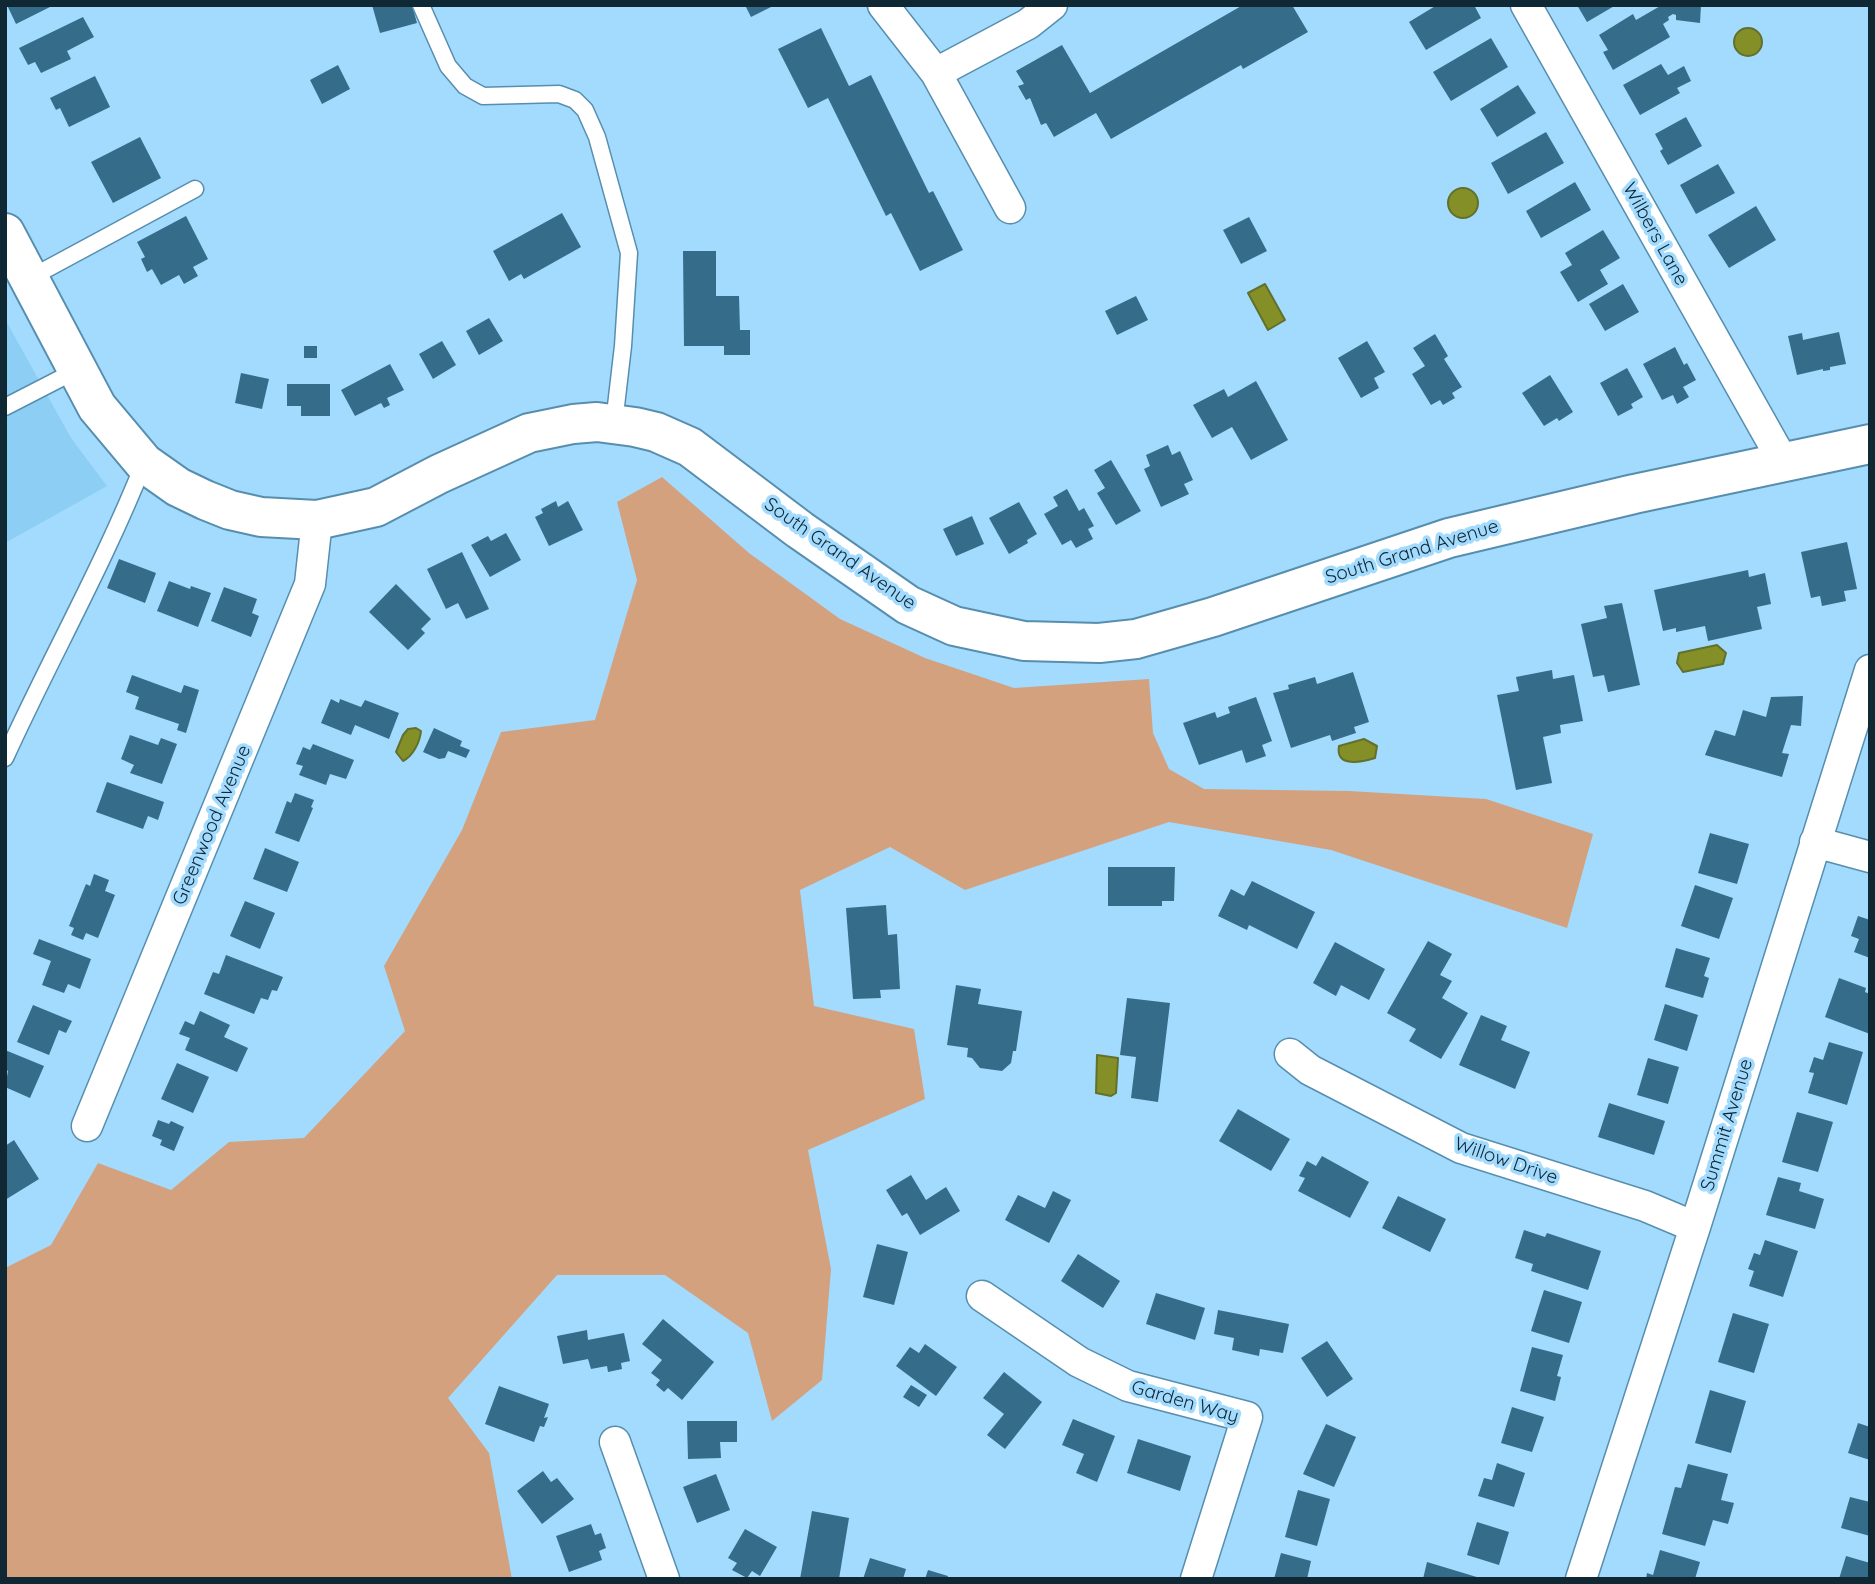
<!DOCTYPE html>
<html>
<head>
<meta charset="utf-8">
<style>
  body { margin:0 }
  #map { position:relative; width:1875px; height:1584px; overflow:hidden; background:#a2dbfe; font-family:Quicksand,sans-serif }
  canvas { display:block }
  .frame { position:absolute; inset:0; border:7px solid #102734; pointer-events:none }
</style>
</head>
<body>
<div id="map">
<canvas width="1875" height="1584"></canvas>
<div class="frame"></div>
</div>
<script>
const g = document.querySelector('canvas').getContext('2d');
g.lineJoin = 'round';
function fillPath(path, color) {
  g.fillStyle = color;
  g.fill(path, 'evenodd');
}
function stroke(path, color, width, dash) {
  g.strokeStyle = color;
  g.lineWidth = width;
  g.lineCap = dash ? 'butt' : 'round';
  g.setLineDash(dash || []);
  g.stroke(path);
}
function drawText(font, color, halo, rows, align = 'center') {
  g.font = font + ' Quicksand,sans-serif';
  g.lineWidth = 7;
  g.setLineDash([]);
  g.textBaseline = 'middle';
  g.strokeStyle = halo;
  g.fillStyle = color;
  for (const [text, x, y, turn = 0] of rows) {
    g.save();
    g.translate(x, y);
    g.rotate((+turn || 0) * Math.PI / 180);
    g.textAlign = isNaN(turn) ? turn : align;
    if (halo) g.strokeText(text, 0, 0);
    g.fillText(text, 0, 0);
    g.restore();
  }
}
const built = new Path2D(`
  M5 319 71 438 107 486 5 543Z`);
const green = new Path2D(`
  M662 477 749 553 840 619 925 658 1014 688 1149 679 1153 733 1169 769 1204 789 1349 791 1486 799 1593 834 1567 928 1331 850 1169 822 965 890 890 847 800 890 814 1006 914 1029 925 1099 808 1150 831 1269 822 1380 772 1421 748 1333 665 1275H557L448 1398 489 1453 512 1579H5V1268L51 1245 98 1163 171 1190 229 1142 304 1138 405 1031 384 966 462 830 501 732 595 720 637 580 617 502Z`);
const water = new Path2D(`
  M1734 42a14 14 0 1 1 28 0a14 14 0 1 1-28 0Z
  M1448 203a15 15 0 1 1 30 0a15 15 0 1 1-30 0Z
  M1265 284 1285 320 1268 330 1248 293Z
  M1717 645 1726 653 1723 664 1683 672 1677 663 1679 653Z
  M416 728 421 731C420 742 413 756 403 761L396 752 403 735 408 729Z
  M1364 739 1377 746 1375 758C1362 762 1335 768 1339 746Z
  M1097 1055 1118 1058 1116 1093 1111 1096 1096 1093Z`);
const building = new Path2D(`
  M7 5H49L50 7 16 24Z
  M372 5H412L417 23 380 33Z
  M745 5H775L751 17Z
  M1243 5H1292L1308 32 1243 69 1241 65 1111 139 1096 113 1054 137 1046 123 1041 125 1030 98 1026 100 1018 86 1024 84 1016 71 1062 45 1090 93Z
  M1437 5H1474L1481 18 1426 50 1409 22Z
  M1577 5H1616L1587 22Z
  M1662 5 1663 7 1666 5H1701L1700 23 1676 20V15L1673 14 1668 17 1669 20 1663 24 1670 37 1613 70 1603 52 1608 50 1599 35 1633 14 1636 20Z
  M83 17 94 37 67 51 71 59 41 73 35 62 28 65 19 48Z
  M821 28 849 86 871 75 929 193 933 191 963 250 920 271 891 213 886 216 828 98 808 108 778 49Z
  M1491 38 1508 67 1451 101 1433 72Z
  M1661 64 1668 75 1684 66 1691 81 1677 88 1680 93 1640 115 1623 85Z
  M338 65 350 89 322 104 310 80Z
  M95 76 110 107 69 127 60 108 56 110 50 98Z
  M1518 85 1536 113 1497 137 1480 109Z
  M1686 117 1702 146 1668 165 1660 151 1663 149 1655 134Z
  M1546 132 1564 163 1508 194 1491 163Z
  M140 137 161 178 113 203 91 162Z
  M1718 164 1735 193 1696 214 1680 185Z
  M1575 182 1591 210 1541 238 1526 211Z
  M1756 206 1776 240 1729 268 1708 235Z
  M562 213 581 247 524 279 521 274 509 281 493 251Z
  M186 216 208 259 193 267 198 276 184 284 179 275 161 285 152 269 147 272 141 259 145 257 137 242Z
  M1249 217 1267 251 1241 264 1223 230Z
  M1603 230 1620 258 1600 270 1608 284 1578 302 1560 272 1572 265 1565 253Z
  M683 251H716V296H739L740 330H750V355H724V346H684Z
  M1623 284 1639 312 1605 331 1589 304Z
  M1136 296 1148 320 1117 335 1105 311Z
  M489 318 503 341 479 355 466 331Z
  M1839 332 1846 364 1830 367V370L1823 371V369L1797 375 1788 336 1802 333 1803 340Z
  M1435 334 1448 356 1444 359 1462 387 1452 393 1455 398 1443 405 1440 400 1431 405 1412 374 1425 366 1413 348Z
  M442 341 456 365 433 379 419 354Z
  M1367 341 1385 372 1374 378 1379 388 1361 398 1338 358Z
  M304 346H317V358H304Z
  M1675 347 1684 365 1687 363 1696 380 1683 387 1689 397 1677 404 1673 395 1662 400 1643 364Z
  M390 364 404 390 387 398 390 405 384 408 381 403 355 416 341 390Z
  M1627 368 1643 397 1631 404 1633 408 1618 416 1600 383Z
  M241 373 269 379 262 409 235 403Z
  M1550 375 1573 412 1559 421 1557 418 1544 426 1522 393Z
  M1256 381 1288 440 1251 460 1232 427 1212 438 1193 405 1224 389 1228 397Z
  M287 384H330V416H301V406H287Z
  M1168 445 1172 455 1180 451 1193 480 1184 484 1189 494 1161 507 1144 469 1150 466 1146 455Z
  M1111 460 1141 511 1116 525 1097 493 1105 488 1094 470Z
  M1067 489 1079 511 1084 508 1094 526 1088 529 1093 539 1076 548 1071 540 1062 545 1044 514 1058 506 1053 497Z
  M556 501 558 507 568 501 583 530 549 546 535 517 543 513 541 509Z
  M1019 502 1037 534 1027 540 1028 543 1009 554 989 518Z
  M972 516 984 544 956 556 943 529Z
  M506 533 521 560 490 577 471 545 488 536 491 541Z
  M1847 542 1857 589 1844 591 1846 601 1822 606 1820 596 1811 598 1801 552Z
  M462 552 489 609 466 619 458 603 446 609 427 569Z
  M119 559 156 573 145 603 107 588Z
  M1748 570 1749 577 1765 573 1771 604 1757 607 1762 629 1708 641 1705 626 1676 632V628L1663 631 1654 590Z
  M169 581 190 589 191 586 211 593 198 627 157 611Z
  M396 584 431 619 421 629 425 633 408 650 369 612Z
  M224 587 257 599 252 613 259 616 251 637 211 621Z
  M1622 603 1640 685 1608 692 1604 675 1593 677 1581 624 1607 618 1604 606Z
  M1552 670 1553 679 1574 675 1583 721 1560 725 1561 733 1543 737 1552 783 1516 790 1497 695 1519 691 1516 677Z
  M1353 672 1369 722 1354 727 1356 733 1332 741 1330 735 1291 748 1273 693 1289 689 1288 685 1315 677 1317 684Z
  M132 675 181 693 184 685 199 690 186 733 177 730 179 724 135 709 139 697 126 692Z
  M1803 696 1801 726 1791 725 1782 753 1789 754 1782 777 1705 755 1715 730 1735 736 1743 710 1766 717 1771 697Z
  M1256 697 1272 741 1262 745 1266 756 1246 763 1242 750 1199 765 1183 723 1215 712 1217 718 1230 713 1228 707Z
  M331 699 339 703 340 699 361 707 365 700 399 713 389 739 355 725 351 735 321 723Z
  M434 728 462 741 460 746 470 750 466 758 448 751 445 758 439 759 423 752Z
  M130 735 158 745 161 738 177 744 162 784 130 773 134 765 121 759Z
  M313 744 354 760 346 779 330 774 326 785 299 775 303 766 296 764 303 747 310 750Z
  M107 782 164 802 158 820 148 816 143 829 96 812Z
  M295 793 314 800 311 807 313 808 299 842 275 833 287 801 291 803Z
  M1710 833 1749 844 1737 884 1698 873Z
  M265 848 299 862 287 892 253 879Z
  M1108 867H1175L1174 901H1162V906H1108Z
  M94 874 109 880 105 891 115 895 98 938 86 933 83 940 71 935 74 928 69 926 86 884 90 886Z
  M1252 881 1315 912 1297 949 1249 925 1247 930 1218 916 1231 889 1244 896Z
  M1695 885 1733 898 1719 939 1681 926Z
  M245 901 275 913 260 949 230 936Z
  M886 905 888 935 897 934 900 989 880 990 881 998 853 999 846 908Z
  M1858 916 1870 920V958L1854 952 1859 939 1851 936Z
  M39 939 91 959 80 989 68 984 64 993 42 985 51 961 33 954Z
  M1428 941 1452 954 1440 975 1452 981 1442 998 1468 1013 1441 1059 1409 1041 1416 1029 1387 1013Z
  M1335 942 1385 969 1369 1000 1341 985 1336 996 1313 983Z
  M1676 948 1710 958 1704 976 1709 978 1703 998 1665 987Z
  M226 955 283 977 277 991 272 990 268 1000 261 998 254 1014 204 994 213 972 219 974Z
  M1839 978 1866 988 1865 992 1870 994V1034L1825 1017Z
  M956 985 981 989 978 1004 1022 1011 1016 1051H1013L1011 1063 1002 1071 980 1068 972 1058 967 1057 968 1048 947 1045Z
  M1127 998 1170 1003 1158 1102 1131 1098 1136 1057 1120 1055Z
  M1665 1004 1698 1015 1687 1051 1654 1040Z
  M33 1005 72 1021 66 1033 59 1030 49 1055 17 1042Z
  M200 1011 230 1025 224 1037 248 1048 237 1072 185 1050 190 1038 179 1034 185 1021 194 1025Z
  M1481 1015 1507 1026 1501 1040 1530 1052 1515 1089 1459 1065Z
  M1829 1042 1863 1052 1847 1105 1808 1093 1814 1073 1809 1072 1814 1057 1823 1060Z
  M5 1050 44 1066 30 1098 5 1087 8 1071 5 1069Z
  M1648 1058 1679 1067 1668 1104 1637 1095Z
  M177 1063 209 1077 193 1113 161 1099Z
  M1609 1103 1665 1121 1654 1155 1598 1137Z
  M1238 1109 1290 1139 1271 1171 1219 1141Z
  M1797 1112 1833 1122 1818 1172 1782 1162Z
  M158 1120 169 1124 171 1121 184 1127 174 1151 160 1145 162 1140 152 1136Z
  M14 1140 39 1179 5 1200V1146Z
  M1322 1156 1369 1182 1350 1218 1298 1191 1305 1178 1299 1176 1307 1161 1316 1166Z
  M911 1175 926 1200 946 1187 960 1211 920 1235 907 1213 902 1216 886 1190Z
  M1778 1177 1801 1183 1799 1191 1824 1199 1815 1229 1766 1215Z
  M1053 1191 1071 1200 1049 1243 1005 1220 1018 1195 1045 1208Z
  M1398 1196 1446 1219 1430 1252 1382 1228Z
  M1524 1230 1545 1237 1547 1233 1601 1251 1588 1290 1531 1271 1533 1264 1515 1258Z
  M1765 1240 1798 1251 1783 1297 1749 1286 1754 1271 1748 1269 1754 1253 1760 1255Z
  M877 1244 908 1252 894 1305 863 1297Z
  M1078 1254 1120 1281 1103 1308 1061 1281Z
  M1544 1290 1582 1302 1569 1343 1531 1331Z
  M1156 1293 1205 1308 1195 1340 1146 1324Z
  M1218 1310 1289 1324 1283 1353 1260 1349 1259 1356 1232 1350 1234 1338 1214 1334Z
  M1733 1313 1769 1324 1754 1373 1718 1362Z
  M663 1319 714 1362 682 1400 668 1388 664 1392 656 1385 660 1380 651 1373 662 1360 642 1344Z
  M587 1330 588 1340 624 1333 630 1361 621 1363 622 1369 608 1372 607 1366 591 1369 588 1359 563 1364 557 1336Z
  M1327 1341 1353 1379 1327 1397 1301 1358Z
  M925 1344 957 1367 936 1396 896 1366 910 1347 919 1353Z
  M1532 1347 1563 1355 1557 1376 1561 1377 1555 1401 1520 1391Z
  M1004 1372 1042 1402 1005 1449 987 1435 1004 1414 983 1398Z
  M911 1385 927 1395 919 1407 903 1397Z
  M499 1386 549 1404 544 1418 548 1417 544 1427 540 1426 534 1442 485 1424Z
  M1710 1390 1746 1401 1731 1453 1695 1443Z
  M1512 1407 1544 1417 1532 1452 1501 1443Z
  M1073 1419 1115 1436 1097 1482 1076 1473 1084 1454 1062 1445Z
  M687 1421H737V1442H720L721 1458 688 1459Z
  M1858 1423 1870 1427V1460L1848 1453Z
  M1326 1424 1356 1437 1334 1487 1303 1474Z
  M1138 1439 1191 1456 1180 1491 1127 1473Z
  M1497 1463 1525 1473 1514 1507 1478 1496 1484 1478 1492 1480Z
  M1688 1464 1728 1474 1721 1500 1734 1503 1728 1524 1713 1520 1705 1546 1662 1534 1675 1487 1681 1488Z
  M543 1471 551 1482 557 1478 574 1499 542 1524 517 1491Z
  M716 1474 730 1510 697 1523 683 1487Z
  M1298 1490 1330 1499 1317 1546 1285 1537Z
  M1850 1497 1870 1502V1536L1841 1528Z
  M812 1511 849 1518 839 1579H800Z
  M1477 1522 1509 1532 1499 1565 1467 1555Z
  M591 1524 595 1535 601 1533 606 1548 599 1551 602 1560 569 1572 556 1536Z
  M745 1529 777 1547 760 1576 752 1571 747 1578 732 1570 737 1563 728 1558Z
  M1660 1550 1700 1562 1695 1579H1646L1647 1573 1653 1575Z
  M1281 1553 1311 1561 1307 1579H1274Z
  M1846 1556 1870 1563V1579H1839Z
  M870 1558 906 1569 903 1579H863Z
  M1427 1562 1480 1578V1579H1423Z
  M928 1570 948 1576 947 1579H925Z`);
const lane = new Path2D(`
  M421 5 448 66 465 86 483 96 559 94 575 100 585 110 597 137 629 253 623 346 614 423
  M30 278 195 189
  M5 407 77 370
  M5 758C50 659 104 564 144 463`);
const street = new Path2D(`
  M883 5 936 73 1010 208
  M1526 5 1784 463
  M936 73 1028 24 1052 5
  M1815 842 1870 857
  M1290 1054 1310 1070 1461 1148 1645 1206 1695 1227
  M87 1126 310 584 317 520
  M982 1296 1079 1362 1128 1386 1247 1417 1196 1579
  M615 1442 664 1579
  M1581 1579 1695 1227 1870 670`);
const secondary = new Path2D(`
  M5 233 97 407 144 463 178 487 205 500 230 510 261 517 317 520 376 507 439 474 529 433 573 424 597 422 635 427 656 432 690 447 800 530 908 605 954 626 1024 641 1099 643 1136 639 1213 617 1449 538 1634 494 1870 444`);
const streetNames = [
  ["Wilbers Lane",1655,234,61],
  ["South Grand Avenue",1412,552,-17],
  ["South Grand Avenue",840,554,35],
  ["Greenwood Avenue",212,825,-67],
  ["Summit Avenue",1727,1125,-73],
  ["Willow Drive",1506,1161,19],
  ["Garden Way",1185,1402,16]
];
fillPath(built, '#8dcef4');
fillPath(green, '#d4a17e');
fillPath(water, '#849027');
stroke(water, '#61702b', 2);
fillPath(building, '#356c8a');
stroke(lane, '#578eae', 19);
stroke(street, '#578eae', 33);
stroke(secondary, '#578eae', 42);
stroke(lane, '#fff', 16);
stroke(street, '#fff', 30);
stroke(secondary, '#fff', 38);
drawText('19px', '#102734', '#a2dbfe', streetNames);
</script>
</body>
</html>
